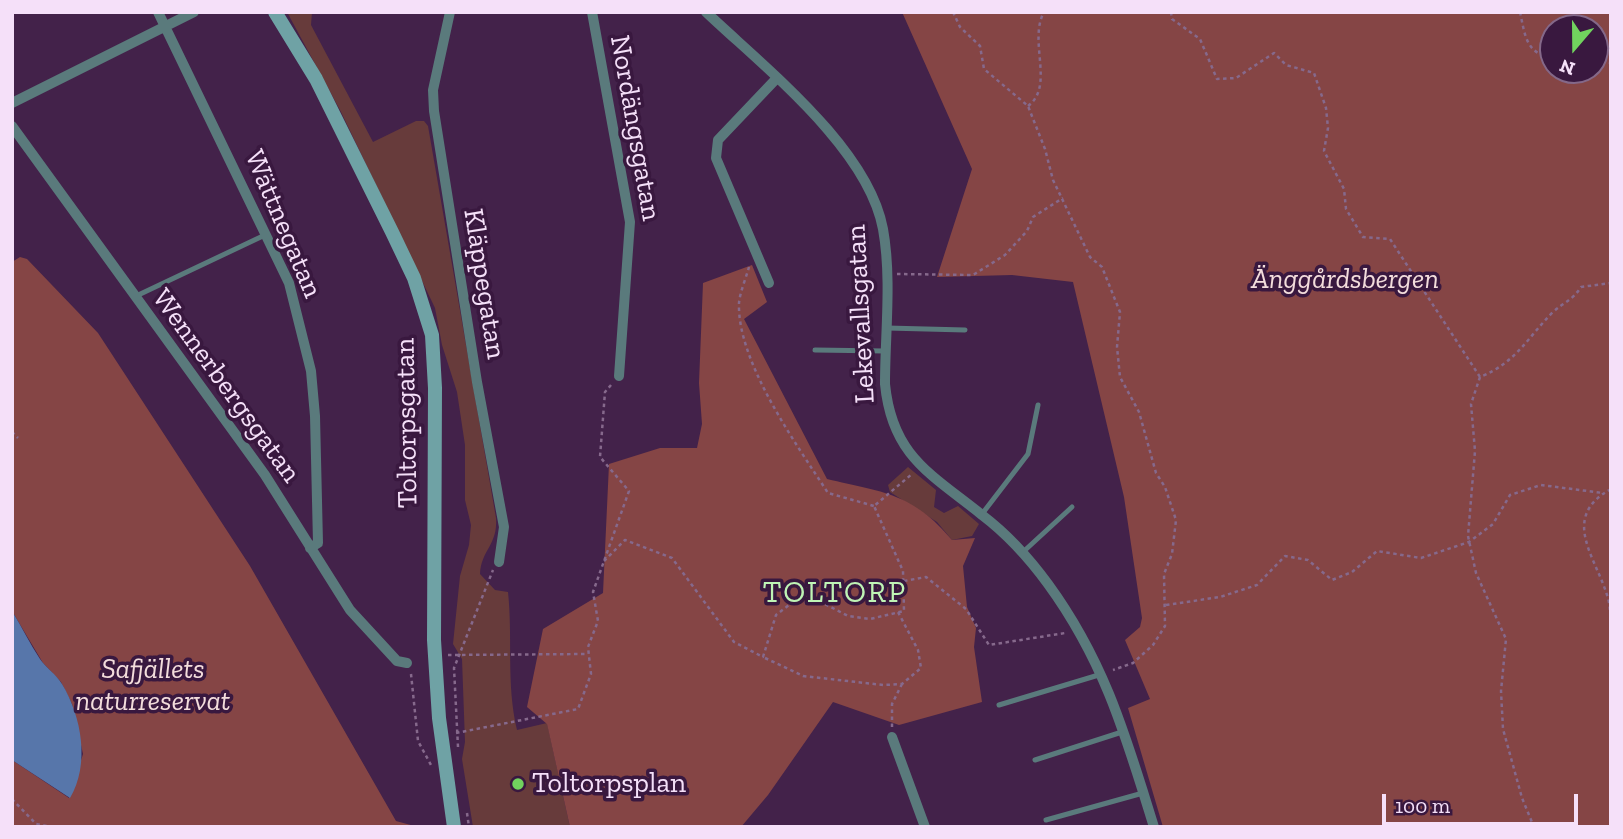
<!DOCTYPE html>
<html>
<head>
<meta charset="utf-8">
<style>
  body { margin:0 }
  #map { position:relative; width:1623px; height:839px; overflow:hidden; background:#43224a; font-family:"Zilla Slab",serif }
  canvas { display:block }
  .frame { position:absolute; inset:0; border:14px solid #f5e0f9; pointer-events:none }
  .north { position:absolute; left:1539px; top:14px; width:70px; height:70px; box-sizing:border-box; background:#39183f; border:2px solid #846889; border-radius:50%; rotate:200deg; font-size:19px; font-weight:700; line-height:28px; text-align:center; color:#f5e0f9 }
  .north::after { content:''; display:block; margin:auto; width:24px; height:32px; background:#71d25e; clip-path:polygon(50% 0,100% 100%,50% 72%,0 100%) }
  .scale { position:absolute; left:1382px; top:794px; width:196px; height:32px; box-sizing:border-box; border:4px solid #f5e0f9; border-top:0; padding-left:9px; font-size:21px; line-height:24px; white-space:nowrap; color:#f5e0f9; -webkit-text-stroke:5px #39183f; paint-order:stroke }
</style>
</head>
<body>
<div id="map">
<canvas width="1623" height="839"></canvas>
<div class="frame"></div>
<div class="north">N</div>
<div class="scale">100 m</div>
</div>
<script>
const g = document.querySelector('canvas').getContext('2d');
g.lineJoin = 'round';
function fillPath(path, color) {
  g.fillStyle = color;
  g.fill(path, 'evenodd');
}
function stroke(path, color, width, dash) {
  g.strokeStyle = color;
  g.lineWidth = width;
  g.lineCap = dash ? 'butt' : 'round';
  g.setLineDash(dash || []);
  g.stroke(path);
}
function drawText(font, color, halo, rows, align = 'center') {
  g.font = font + ' "Zilla Slab",serif';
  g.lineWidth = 7;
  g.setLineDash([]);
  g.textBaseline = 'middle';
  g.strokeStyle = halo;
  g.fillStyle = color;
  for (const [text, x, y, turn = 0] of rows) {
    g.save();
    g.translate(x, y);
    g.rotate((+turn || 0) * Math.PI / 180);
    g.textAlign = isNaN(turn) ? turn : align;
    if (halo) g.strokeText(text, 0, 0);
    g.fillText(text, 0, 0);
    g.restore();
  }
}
const green = new Path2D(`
  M287 12H312L311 25 373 142 416 121H424L428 126 496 518C498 545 481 550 480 574L495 590 508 592C513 639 506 683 517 730L547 723 570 827H473L462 759 465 742 462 659 453 644 460 576 469 545 471 525 465 500V445L457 392 442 345 435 308 341 112Z
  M908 467 936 490 934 507 944 513 958 506 979 524 972 536 952 540 937 522 890 492 888 485Z`);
const forest = new Path2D(`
  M902 12H1611V827H1163L1128 708 1150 699 1125 640 1140 627 1142 618 1124 497 1073 282 1012 275 937 277 972 169ZM1553 28H1595V70H1553Z
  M20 257 27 259 98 333 250 566 396 821 418 827H12V760L69 798 83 754 72 704 61 682 43 663 12 611V262Z
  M752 265 767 302 744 319 827 479C882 492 913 493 952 540L975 538 963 566 967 607 976 628 974 647 982 702 899 725 833 702 768 795 741 827H570L547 724 527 707 543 629 603 593 609 464 660 448H697L702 424 699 383 703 283Z`);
const water = new Path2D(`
  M12 611C22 627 30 644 40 659 46 668 56 674 62 684 82 717 90 765 70 798L12 760Z`);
const path = new Path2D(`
  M953 12 960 27 980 46 984 69 1028 106 1045 149 1053 180 1090 257 1102 267 1120 312 1117 347 1120 377 1139 412 1156 473 1165 487 1176 520 1172 554 1164 574 1165 626 1153 645 1133 663 1113 670
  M1171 12 1172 19 1200 39 1217 79 1236 78 1274 53 1286 65 1314 73 1326 108 1328 128 1324 151 1344 189 1346 209 1363 237 1390 239 1480 377C1517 362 1527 338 1553 312 1564 302 1572 301 1581 287L1611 283
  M1520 12C1525 35 1526 55 1553 57
  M1595 60 1611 63
  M1028 106C1055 86 1028 41 1044 12
  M749 267C746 278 740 292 739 303 737 362 797 445 828 493L874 506
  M897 274 973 275 1005 255 1027 231 1033 217 1063 198
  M1480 377 1471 404 1475 451 1468 536 1476 573 1506 639 1501 691 1503 729 1522 798 1534 827
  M12 432 18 438
  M1611 489C1560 517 1595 556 1607 595 1610 603 1610 613 1611 622
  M604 561 625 540 672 558 734 642 763 657 776 615 793 602 823 603 848 616 870 619 904 611 903 571 874 506 912 474
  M904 581 926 577 966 609 989 645 1065 633
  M1166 605 1220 597 1257 585 1285 556 1308 560 1332 580 1352 572 1377 551 1421 558 1469 542 1493 524 1510 495 1541 485 1603 493
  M448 655 588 654
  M765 658 803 676 883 685 902 684 921 668 918 650 898 612
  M411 674 418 741 431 765
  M892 727V704L902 684
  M456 733 578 709 591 674 588 647 598 621 593 592 629 491 600 457 605 392 611 385
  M458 747 454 668 493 570
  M12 799 36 824 52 827
  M467 813 469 827`);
const lane = new Path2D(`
  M134 297 265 235
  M887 328 965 330
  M815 350 885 351
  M982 514 1028 454 1038 405
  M1023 552 1072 507
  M999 705 1102 674
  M1035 760 1122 732
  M1046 820 1143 793`);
const street = new Path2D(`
  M158 12 289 283 311 371 315 416 318 543 310 548
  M450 12 433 90 434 111 477 382 504 527 499 562
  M592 12 630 222 619 376
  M706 12C765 68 868 148 883 229 892 279 885 334 885 384 892 456 931 474 982 515 1007 534 1029 558 1048 584 1105 662 1126 737 1154 827
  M12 103 194 12
  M12 126 265 475 350 610 397 661 407 663
  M769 283 716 158 718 140 776 79
  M892 737 925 827`);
const secondary = new Path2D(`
  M275 12 316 79 392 232 414 278 432 335 435 388 434 640 439 718 454 827`);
const markers = [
  [518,784,7,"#71d25e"]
];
const streetNames = [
  ["Nordängsgatan",635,128,80],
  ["Wättnegatan",283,224,67],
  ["Kläppegatan",484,284,81],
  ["Lekevallsgatan",861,314,-93],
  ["Wennerbergsgatan",226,386,54],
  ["Toltorpsgatan",407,423,-91]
];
const parkNames = [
  ["Änggårdsbergen",1345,280],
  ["Safjällets",153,670],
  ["naturreservat",153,702]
];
const poiNames = [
  ["Toltorpsplan",532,784]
];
const neighbourhoodNames = [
  ["TOLTORP",835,593]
];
fillPath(green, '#673b3b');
fillPath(forest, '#854545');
fillPath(water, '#5776aa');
stroke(path, '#86698c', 2.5, [3.5, 3.5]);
stroke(lane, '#5a7a7c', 5);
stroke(street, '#5a7a7c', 10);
stroke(secondary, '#6fa2a5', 14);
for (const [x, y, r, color] of markers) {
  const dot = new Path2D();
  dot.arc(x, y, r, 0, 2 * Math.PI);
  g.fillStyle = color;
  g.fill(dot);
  stroke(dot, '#39183f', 2.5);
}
drawText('28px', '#f5e0f9', '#39183f', streetNames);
drawText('italic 28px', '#f3dddc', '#39183f', parkNames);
drawText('28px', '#f5e0f9', '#39183f', poiNames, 'left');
g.letterSpacing = '2px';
drawText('30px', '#bff4b5', '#39183f', neighbourhoodNames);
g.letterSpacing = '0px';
</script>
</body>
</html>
